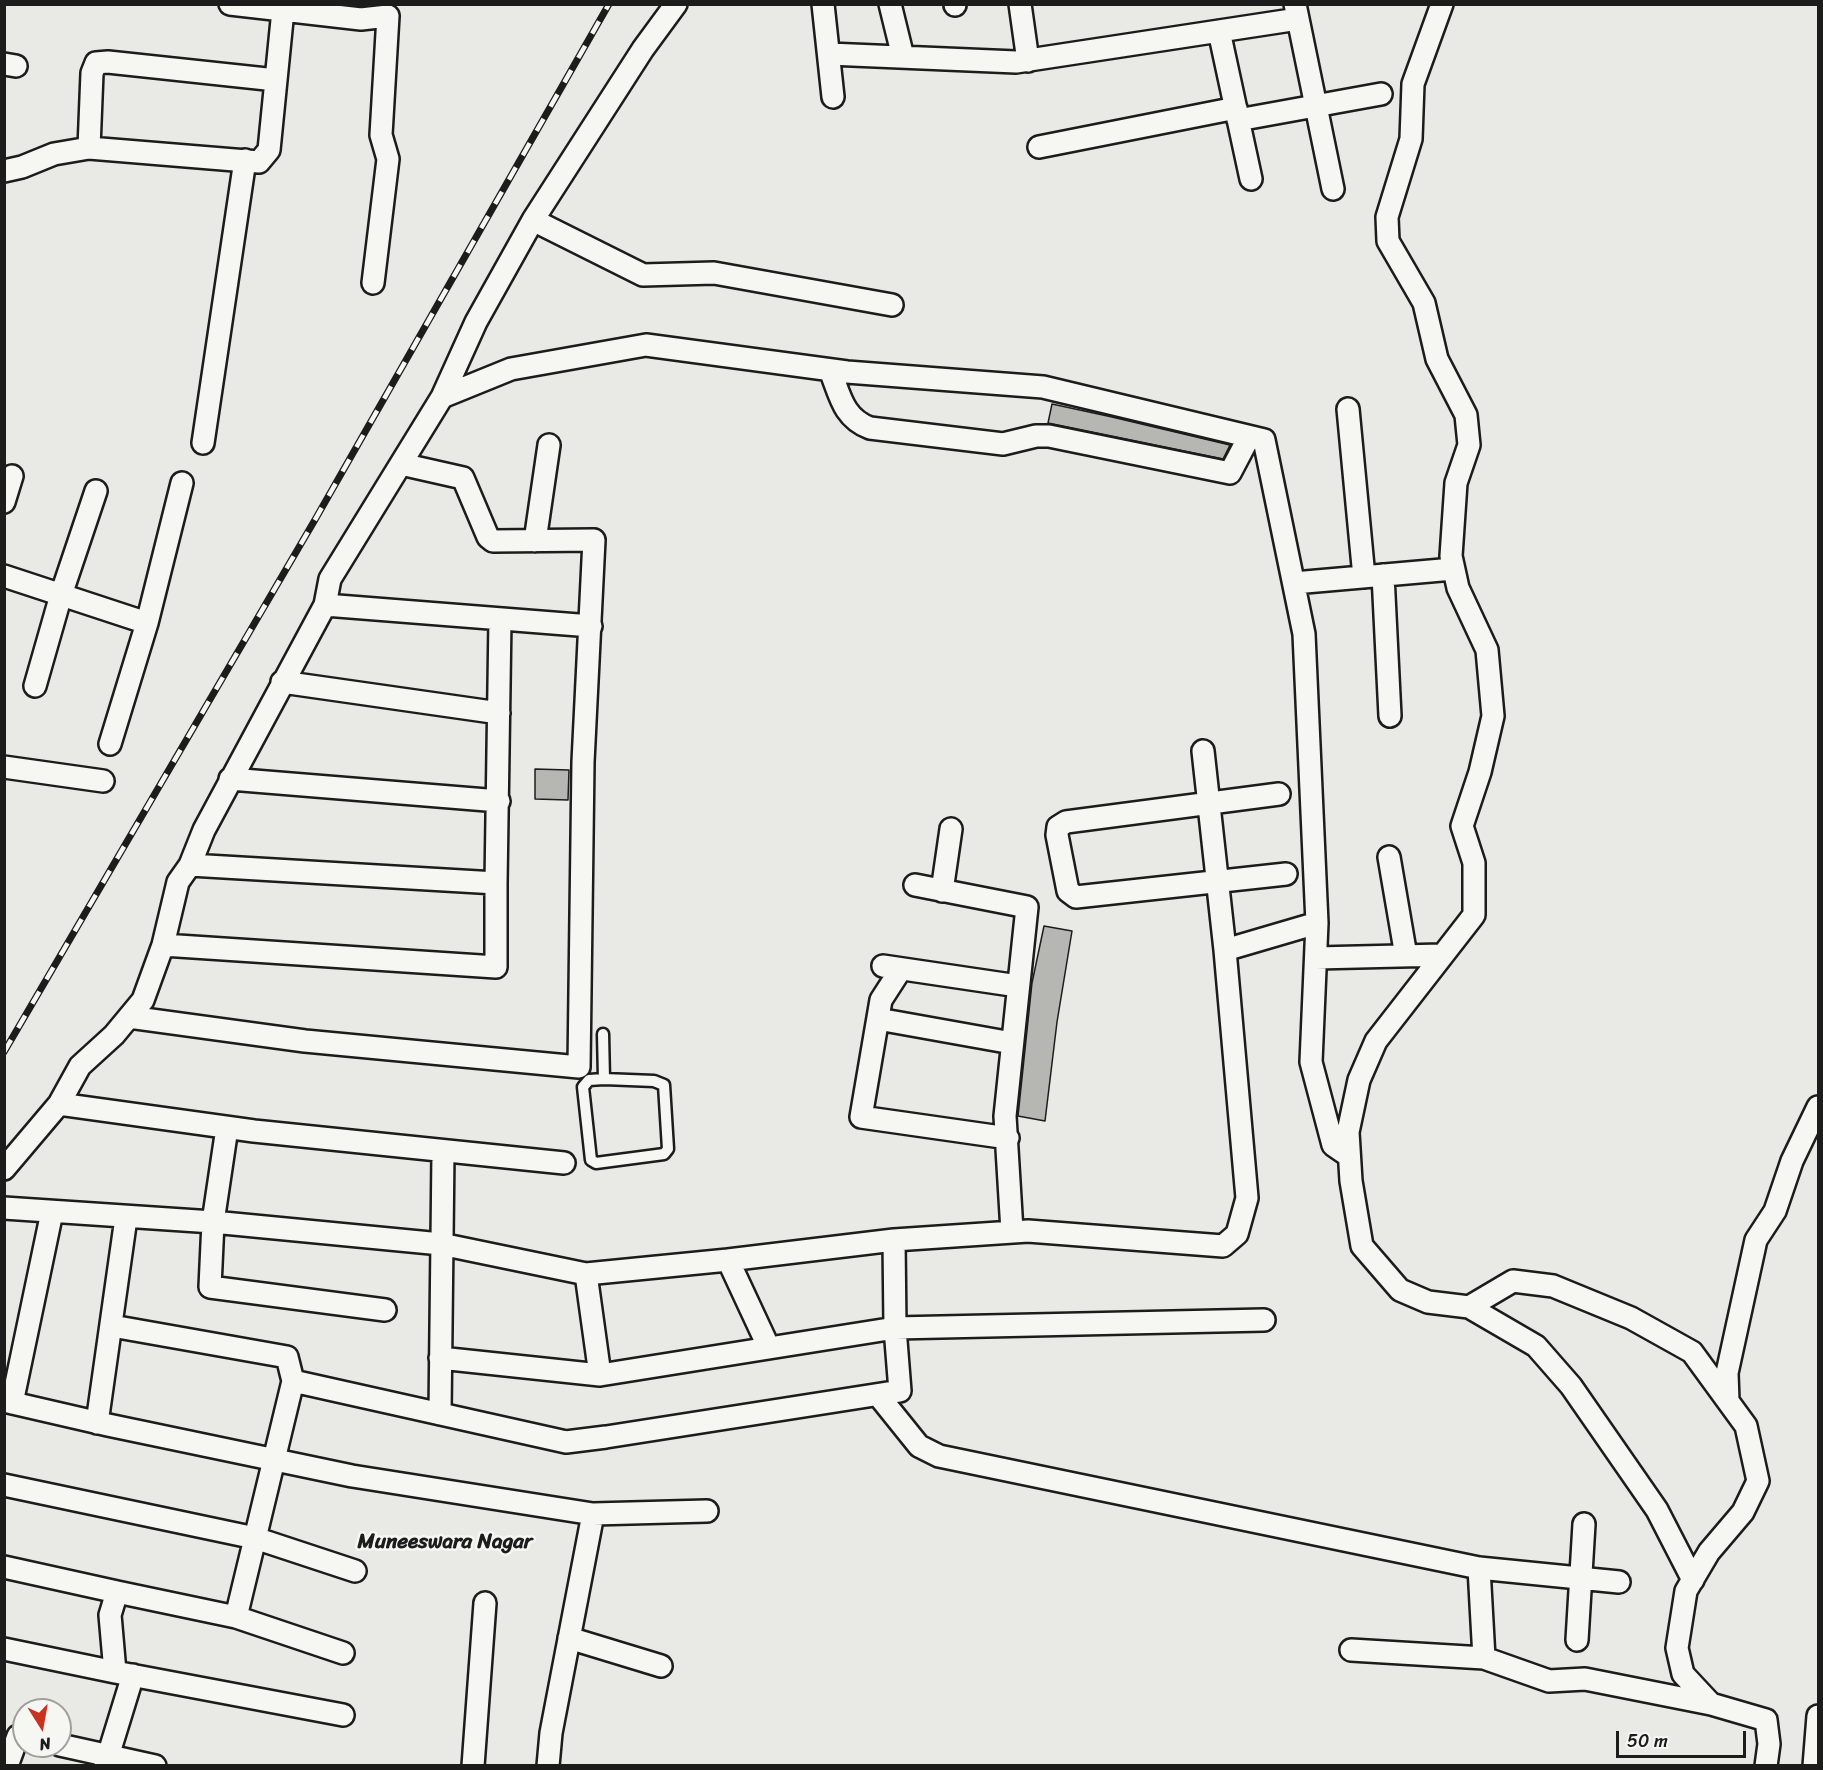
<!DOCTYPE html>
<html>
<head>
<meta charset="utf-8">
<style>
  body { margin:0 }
  #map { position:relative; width:1823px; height:1770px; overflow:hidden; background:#e9e9e5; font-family:Sriracha,sans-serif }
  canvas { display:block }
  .frame { position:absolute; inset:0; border:6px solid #1c1c1c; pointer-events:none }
  .north { position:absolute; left:12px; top:1698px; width:60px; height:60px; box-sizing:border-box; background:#f6f6f2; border:2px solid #9f9f9c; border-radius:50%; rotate:169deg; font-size:16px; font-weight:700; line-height:24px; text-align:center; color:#1c1c1c }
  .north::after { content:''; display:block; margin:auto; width:21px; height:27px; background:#c8321e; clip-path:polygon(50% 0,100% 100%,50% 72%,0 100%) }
  .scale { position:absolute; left:1616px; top:1731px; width:130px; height:27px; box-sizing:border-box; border:3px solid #1c1c1c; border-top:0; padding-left:8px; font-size:18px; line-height:21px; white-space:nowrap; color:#1c1c1c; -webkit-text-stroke:4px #f6f6f2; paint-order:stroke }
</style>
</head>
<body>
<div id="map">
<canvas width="1823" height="1770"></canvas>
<div class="frame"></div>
<div class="north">N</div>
<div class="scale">50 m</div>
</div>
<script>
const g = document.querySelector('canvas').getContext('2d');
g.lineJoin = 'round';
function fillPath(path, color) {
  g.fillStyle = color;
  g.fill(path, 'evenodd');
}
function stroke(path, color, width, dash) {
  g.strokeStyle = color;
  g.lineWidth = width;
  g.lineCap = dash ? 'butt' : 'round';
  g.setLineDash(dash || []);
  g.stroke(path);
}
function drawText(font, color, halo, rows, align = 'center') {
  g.font = font + ' Sriracha,sans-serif';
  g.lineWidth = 5;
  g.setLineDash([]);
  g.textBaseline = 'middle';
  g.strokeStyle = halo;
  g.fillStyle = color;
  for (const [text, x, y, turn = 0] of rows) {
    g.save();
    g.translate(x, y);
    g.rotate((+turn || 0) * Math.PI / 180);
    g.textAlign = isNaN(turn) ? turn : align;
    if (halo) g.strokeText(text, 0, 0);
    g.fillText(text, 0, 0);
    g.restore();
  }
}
const building = new Path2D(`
  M1052 404 1112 417 1230 445 1223 459 1048 423Z
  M535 769 569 770 568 800 535 799Z
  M1044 926 1072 931 1057 1022 1045 1121 1018 1116 1032 983Z`);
const lane = new Path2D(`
  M603 1034 604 1079 589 1080 583 1087 591 1160 596 1163 664 1154 668 1149 664 1085 654 1081 604 1079`);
const street = new Path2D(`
  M230 4 361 19 388 16 381 135 388 159 373 283
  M823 4 833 97
  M890 4 903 57
  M955 4V5
  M1020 4 1028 61
  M1295 4 1333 189
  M1442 4 1413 84 1411 139 1387 217 1388 241 1424 303 1437 359 1466 415 1469 445 1456 483 1451 556 1458 588 1487 650 1493 716 1480 772 1462 826 1474 863V915L1376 1041 1359 1080 1348 1132 1351 1181 1362 1246 1400 1290 1428 1302 1469 1307 1513 1281 1553 1286 1631 1318 1692 1352 1746 1426 1758 1481 1743 1512 1709 1552 1686 1591 1677 1648 1683 1674 1711 1704 1766 1720 1769 1744 1766 1766
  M1219 31 1251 179
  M829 54 1016 62 1298 19
  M4 64 16 66
  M1238 120 1381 94
  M1039 147 1236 108
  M89 148 92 73 96 63 108 62 276 80
  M4 171 22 167 54 154 89 148 259 162 269 150 283 10
  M533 220 643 275 714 273 892 305
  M830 370C840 395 843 418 870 428L1003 444 1036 436H1049L1230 473 1249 437
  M442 397 511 369 646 345 847 372 1043 387 1264 440 1304 634 1317 923 1311 1062 1333 1145 1349 1156
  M1348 409 1364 577
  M203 443 245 160
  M4 502 12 476
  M535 541 549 445
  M1383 575 1390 716
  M4 576 147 623
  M1294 583 1453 569
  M325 605 591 626
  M282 682 499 713
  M35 686 61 595 96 491
  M110 744 147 623 182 483
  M1203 751 1225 950
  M4 767 103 781
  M230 779 499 801
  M1279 794 1066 822 1058 827 1057 835 1068 891 1076 897 1286 874
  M1389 857 1406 956
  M190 865 496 883 500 619
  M915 885 1027 907 1005 1116 1012 1231
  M942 891 951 829
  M163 945 496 967V883
  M1316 958 1442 955
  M883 966 1018 986
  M901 969 881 1000 861 1117 1008 1138
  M129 1017 305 1041 579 1067 583 762 594 540 493 541 488 537 463 478 401 464
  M878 1019 1012 1043
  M59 1104 254 1131 564 1163
  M227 1128 213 1222 210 1287 385 1310
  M4 1169 59 1104 80 1066 114 1035 143 1000 163 945 178 882 190 865 204 830 325 605 330 579 442 397 476 322 533 220 643 49 676 4
  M4 1208 213 1222 441 1244 586 1274 728 1260 769 1348 895 1328 1264 1320
  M728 1260 894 1240
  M586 1274 600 1375 769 1348
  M1469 1307 1536 1346 1571 1386 1657 1510 1693 1580
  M112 1326 287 1357 293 1381
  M440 1358 600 1375
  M878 1395 919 1446 939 1456 1479 1568 1619 1582
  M4 1401 108 1425 352 1476 593 1514 707 1511
  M1728 1401 1727 1373 1756 1240 1775 1211 1792 1161 1818 1107
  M12 1403 52 1212
  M440 1414 443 1152
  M97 1423 126 1218
  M4 1485 255 1538 355 1571
  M4 1567 117 1592
  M1479 1568 1484 1658
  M236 1617 343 1653
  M569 1638 661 1666
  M1577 1640 1584 1524
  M4 1649 115 1672 110 1615 117 1592 236 1617 293 1381 566 1442 606 1437 900 1391 895 1328 894 1240 1028 1231 1223 1246 1237 1234 1247 1198 1225 950 1317 923
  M1351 1650 1484 1658 1549 1681 1585 1679 1711 1704
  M115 1672 343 1715
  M60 1745 155 1766
  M7 1766 18 1736
  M105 1766 133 1675
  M473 1766 485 1603
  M548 1766 551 1733 593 1514
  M1814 1766 1818 1716`);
const rail = new Path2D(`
  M4 1052 316 518 609 4`);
const neighbourhoodNames = [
  ["Muneeswara Nagar",445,1543]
];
fillPath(building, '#b6b6b3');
stroke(building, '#1c1c1c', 1.5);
stroke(lane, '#1c1c1c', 15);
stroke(street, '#1c1c1c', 26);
stroke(lane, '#f6f6f2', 10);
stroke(street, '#f6f6f2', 21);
stroke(rail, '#1c1c1c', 7);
stroke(rail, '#f6f6f2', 4.5, [14]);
drawText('bold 21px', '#1c1c1c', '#f6f6f2', neighbourhoodNames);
</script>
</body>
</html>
